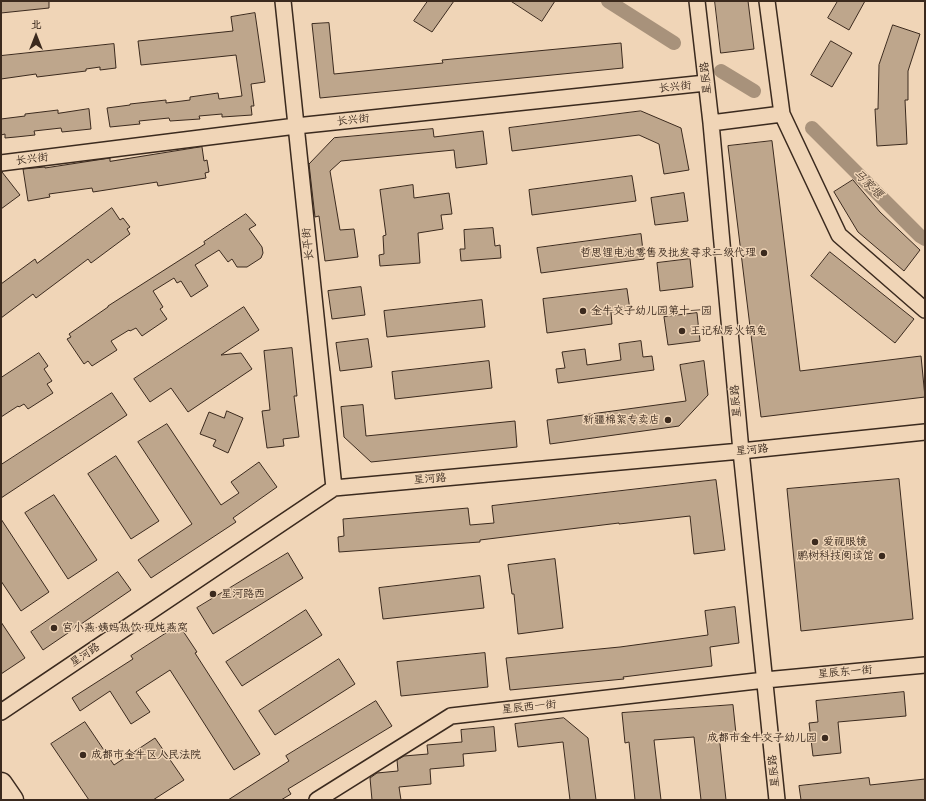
<!DOCTYPE html>
<html>
<head>
<meta charset="utf-8">
<style>
  body { margin:0 }
  #map { position:relative; width:926px; height:801px; overflow:hidden; background:#f0d5b7; font-family:Delius,"LXGW WenKai TC",sans-serif }
  canvas { display:block }
  .frame { position:absolute; inset:0; border:2px solid #3b2a1e; pointer-events:none }
  .north { position:absolute; left:16px; top:16px; width:40px; height:40px; -webkit-text-stroke:3px #f0d5b7; paint-order:stroke; rotate:0deg; font-size:11px; font-weight:700; line-height:16px; text-align:center; color:#3b2a1e }
  .north::after { content:''; display:block; margin:auto; width:14px; height:18px; background:#3b2a1e; clip-path:polygon(50% 0,100% 100%,50% 72%,0 100%) }
</style>
</head>
<body>
<div id="map">
<canvas width="926" height="801"></canvas>
<div class="frame"></div>
<div class="north">北</div>
</div>
<script>
const g = document.querySelector('canvas').getContext('2d');
g.lineJoin = 'round';
function stroke(path, color, width, dash) {
  g.strokeStyle = color;
  g.lineWidth = width;
  g.lineCap = dash ? 'butt' : 'round';
  g.setLineDash(dash || []);
  g.stroke(path);
}
function fillPath(path, color) {
  g.fillStyle = color;
  g.fill(path, 'evenodd');
}
function drawText(font, color, halo, rows, align = 'center') {
  g.font = font + ' Delius,"LXGW WenKai TC",sans-serif';
  g.lineWidth = 3;
  g.setLineDash([]);
  g.textBaseline = 'middle';
  g.strokeStyle = halo;
  g.fillStyle = color;
  for (const [text, x, y, turn = 0] of rows) {
    g.save();
    g.translate(x, y);
    g.rotate((+turn || 0) * Math.PI / 180);
    g.textAlign = isNaN(turn) ? turn : align;
    if (halo) g.strokeText(text, 0, 0);
    g.fillText(text, 0, 0);
    g.restore();
  }
}
const canal = new Path2D(`
  M608 1 674 43
  M721 71 754 91
  M812 128 920 236 925 239`);
const building = new Path2D(`
  M1 1H49V8L1 13Z
  M428 1H454L432 32 414 21Z
  M511 1H555L542 21Z
  M715 1H748L754 49 721 53Z
  M838 1H865L849 30 828 18Z
  M255 13 265 82 251 84 254 106H251L252 115 222 117V114L199 116 200 119 170 121 169 118 139 121 140 124 110 127 107 108 130 105V104L166 100V103L190 100V97L218 93 219 99 242 96 236 55 141 65 138 41 233 31 231 17Z
  M329 23 334 74 443 63 442 60 621 43 623 68 320 98 312 24Z
  M893 25 920 34 908 71V100H905L907 144 877 146 875 109H878L879 65Z
  M831 41 852 53 832 87 811 75Z
  M114 44 116 68 100 70V67L86 69V71L37 77 36 74 1 79V56Z
  M89 109 91 129 62 132 61 128 34 131 35 135 16 137 5 138V134L1 135V119L25 116V114L58 110V113Z
  M641 111 681 128 689 170 664 174 659 144 639 135 512 151 509 128Z
  M433 129 434 137 483 131 487 164 456 168 454 150 341 161 330 171 340 230 354 229 358 257 325 261 319 216 315 217 309 164 334 138Z
  M772 141 800 371 921 356 925 397 761 417 728 146Z
  M202 147 204 161 207 160 209 172 205 173 206 178 158 186 157 182 93 192 92 188 49 194 50 197 28 201 23 169 45 167V168L110 158V161Z
  M1 172H2L20 195 1 209Z
  M632 176 636 201 532 215 529 190Z
  M853 180 880 212 920 250 904 271 858 232 834 192Z
  M413 185 414 198 449 193 452 214 441 215 443 229 418 233 420 263 380 266 379 255 384 254 383 236 386 235 380 190Z
  M684 193 688 221 655 225 651 198Z
  M112 208 120 220 123 218 130 227 127 229 130 234 91 263 88 259 36 298 33 294 1 318V284L35 259 37 263Z
  M246 214 256 225 249 229 262 247 263 253 261 258 247 267H237L232 259 228 262 219 250 195 265 208 286 191 297 181 281 177 283 174 278 153 291 163 307 160 309 167 319 142 336 136 328 130 331 129 330 111 341 117 350 92 366 88 361 84 364 67 339 71 337 69 334 108 307V306L205 244 204 242Z
  M493 228 495 246 500 245 501 258 461 261 460 249H465L464 230Z
  M641 234 644 259 541 273 537 248Z
  M830 252 914 319 895 343 811 276Z
  M690 259 693 287 660 291 657 263Z
  M361 287 365 315 332 319 328 291Z
  M627 289 630 310 611 312 612 324 547 333 543 299Z
  M482 300 485 327 387 337 384 311Z
  M244 307 259 330 221 355 241 353 252 369 188 412 171 388 150 402 134 379Z
  M697 313 700 341 668 345 664 317Z
  M368 339 372 367 340 371 336 343Z
  M641 341 643 357 652 356 654 370 558 383 556 369 565 368 562 352 585 349 587 365 621 360 619 344Z
  M292 348 297 396H294L299 437 283 439 284 446 267 448 262 411 270 410 264 351Z
  M39 353 48 366 44 369 52 381 47 384 53 393 28 409 24 404 19 407 18 406 1 417V378Z
  M489 361 492 388 395 399 392 372Z
  M704 361 708 395 679 426 550 444 547 420 686 401 680 365Z
  M112 393 127 415 1 498V465Z
  M363 405 366 436 515 421 517 447 371 462 344 437 341 407Z
  M227 411 243 418 228 453 213 446 216 440 200 434 209 412 224 418Z
  M167 424 221 505 239 493 231 482 259 462 277 487 233 518 236 522 151 578 138 560 192 524 138 442Z
  M116 456 159 521 131 539 88 474Z
  M899 479 913 619 801 631 787 489Z
  M716 480 725 550 694 554 690 516 619 524V523L480 540V542L339 552 338 537 344 536 343 519 468 508 470 525 494 523 492 506Z
  M54 495 97 560 68 579 25 513Z
  M1 519 49 592 21 611 1 581Z
  M288 553 303 578 213 634 197 608Z
  M555 559 563 628 518 634 514 594H512L508 565Z
  M118 572 131 590 43 650 31 632Z
  M480 576 484 608 383 619 379 588Z
  M735 607 739 643 710 647 712 666 623 677 624 679 510 690 506 658 620 647 708 635 705 611Z
  M306 610 322 635 242 686 226 662Z
  M1 622 25 658 1 674Z
  M179 625 197 652 195 653 260 754 234 770 170 670 136 692 150 712 131 724 110 691 80 711 72 698 133 659 131 656Z
  M485 653 488 687 401 696 397 662Z
  M339 659 355 684 275 735 259 711Z
  M904 692 906 716 838 722 841 753 813 756 809 723 818 722 816 701Z
  M376 701 392 726 288 789 291 794 281 800H228L289 761 286 756Z
  M733 705 736 734 719 735 726 800H701L694 737 654 740 661 800H635L629 742 625 743 622 713Z
  M564 718 588 738 596 800H570L563 742 518 747 515 724Z
  M85 722 114 765 155 738 184 780 153 800H89L51 744Z
  M494 727 496 751 463 754 464 766 430 769 431 784 399 787 401 800H372L370 778 377 773 398 771 397 760 404 756 428 754 427 745 462 742 461 730Z
  M869 778 870 785 925 779V800H801L799 786Z`);
const street = new Path2D(`
  M283 1 334 488
  M697 1 711 123 741 451 777 800
  M767 1 782 114 839 235 925 310
  M711 123 782 114
  M1 163 296 126 706 83
  M1 712 334 488 741 451 925 432
  M317 800 451 716 765 680 925 665`);
const primary = new Path2D(`
  M1 784 12 800`);
const markers = [
  [764,253,4,"#3b2a1e"],
  [583,311,4,"#3b2a1e"],
  [682,331,4,"#3b2a1e"],
  [668,420,4,"#3b2a1e"],
  [815,542,4,"#3b2a1e"],
  [882,556,4,"#3b2a1e"],
  [213,594,4,"#3b2a1e"],
  [54,628,4,"#3b2a1e"],
  [825,738,4,"#3b2a1e"],
  [83,755,4,"#3b2a1e"]
];
const streetNames = [
  ["星辰路",706,78,-96],
  ["长兴街",675,87,-6],
  ["长兴街",353,120,-6],
  ["长兴街",32,159,-7],
  ["长平街",308,244,-96],
  ["星辰路",736,401,-95],
  ["星河路",752,450,-6],
  ["星河路",430,479,-5],
  ["星河路",85,655,-34],
  ["星辰东一街",845,672,-5],
  ["星辰西一街",529,707,-6],
  ["星辰路",774,771,-96]
];
const poiNames = [
  ["哲思锂电池零售及批发寻求二级代理",756,253,"right"],
  ["金牛交子幼儿园第十一园",591,311],
  ["王记私房火锅兔",690,331],
  ["新疆棉絮专卖店",660,420,"right"],
  ["爱视眼镜",823,542],
  ["鹏树科技阅读馆",874,556,"right"],
  ["星河路西",221,594],
  ["宫小燕·姨妈热饮·现炖燕窝",62,628],
  ["成都市金牛交子幼儿园",817,738,"right"],
  ["成都市金牛区人民法院",91,755]
];
const waterNames = [
  ["马家堰",868,184,44]
];
stroke(canal, '#a8927b', 14);
fillPath(building, '#bea68c');
stroke(building, '#3b2a1e', 1);
stroke(street, '#3b2a1e', 18);
stroke(primary, '#3b2a1e', 25);
stroke(street, '#f0d5b7', 15);
stroke(primary, '#f0d5b7', 22);
for (const [x, y, r, color] of markers) {
  const dot = new Path2D();
  dot.arc(x, y, r, 0, 2 * Math.PI);
  g.fillStyle = color;
  g.fill(dot);
  stroke(dot, '#f0d5b7', 1.5);
}
drawText('11px', '#3b2a1e', '#f0d5b7', streetNames);
drawText('11px', '#3b2a1e', '#f0d5b7', poiNames, 'left');
drawText('italic 12px', '#564435', '#f0d5b7', waterNames);
</script>
</body>
</html>
